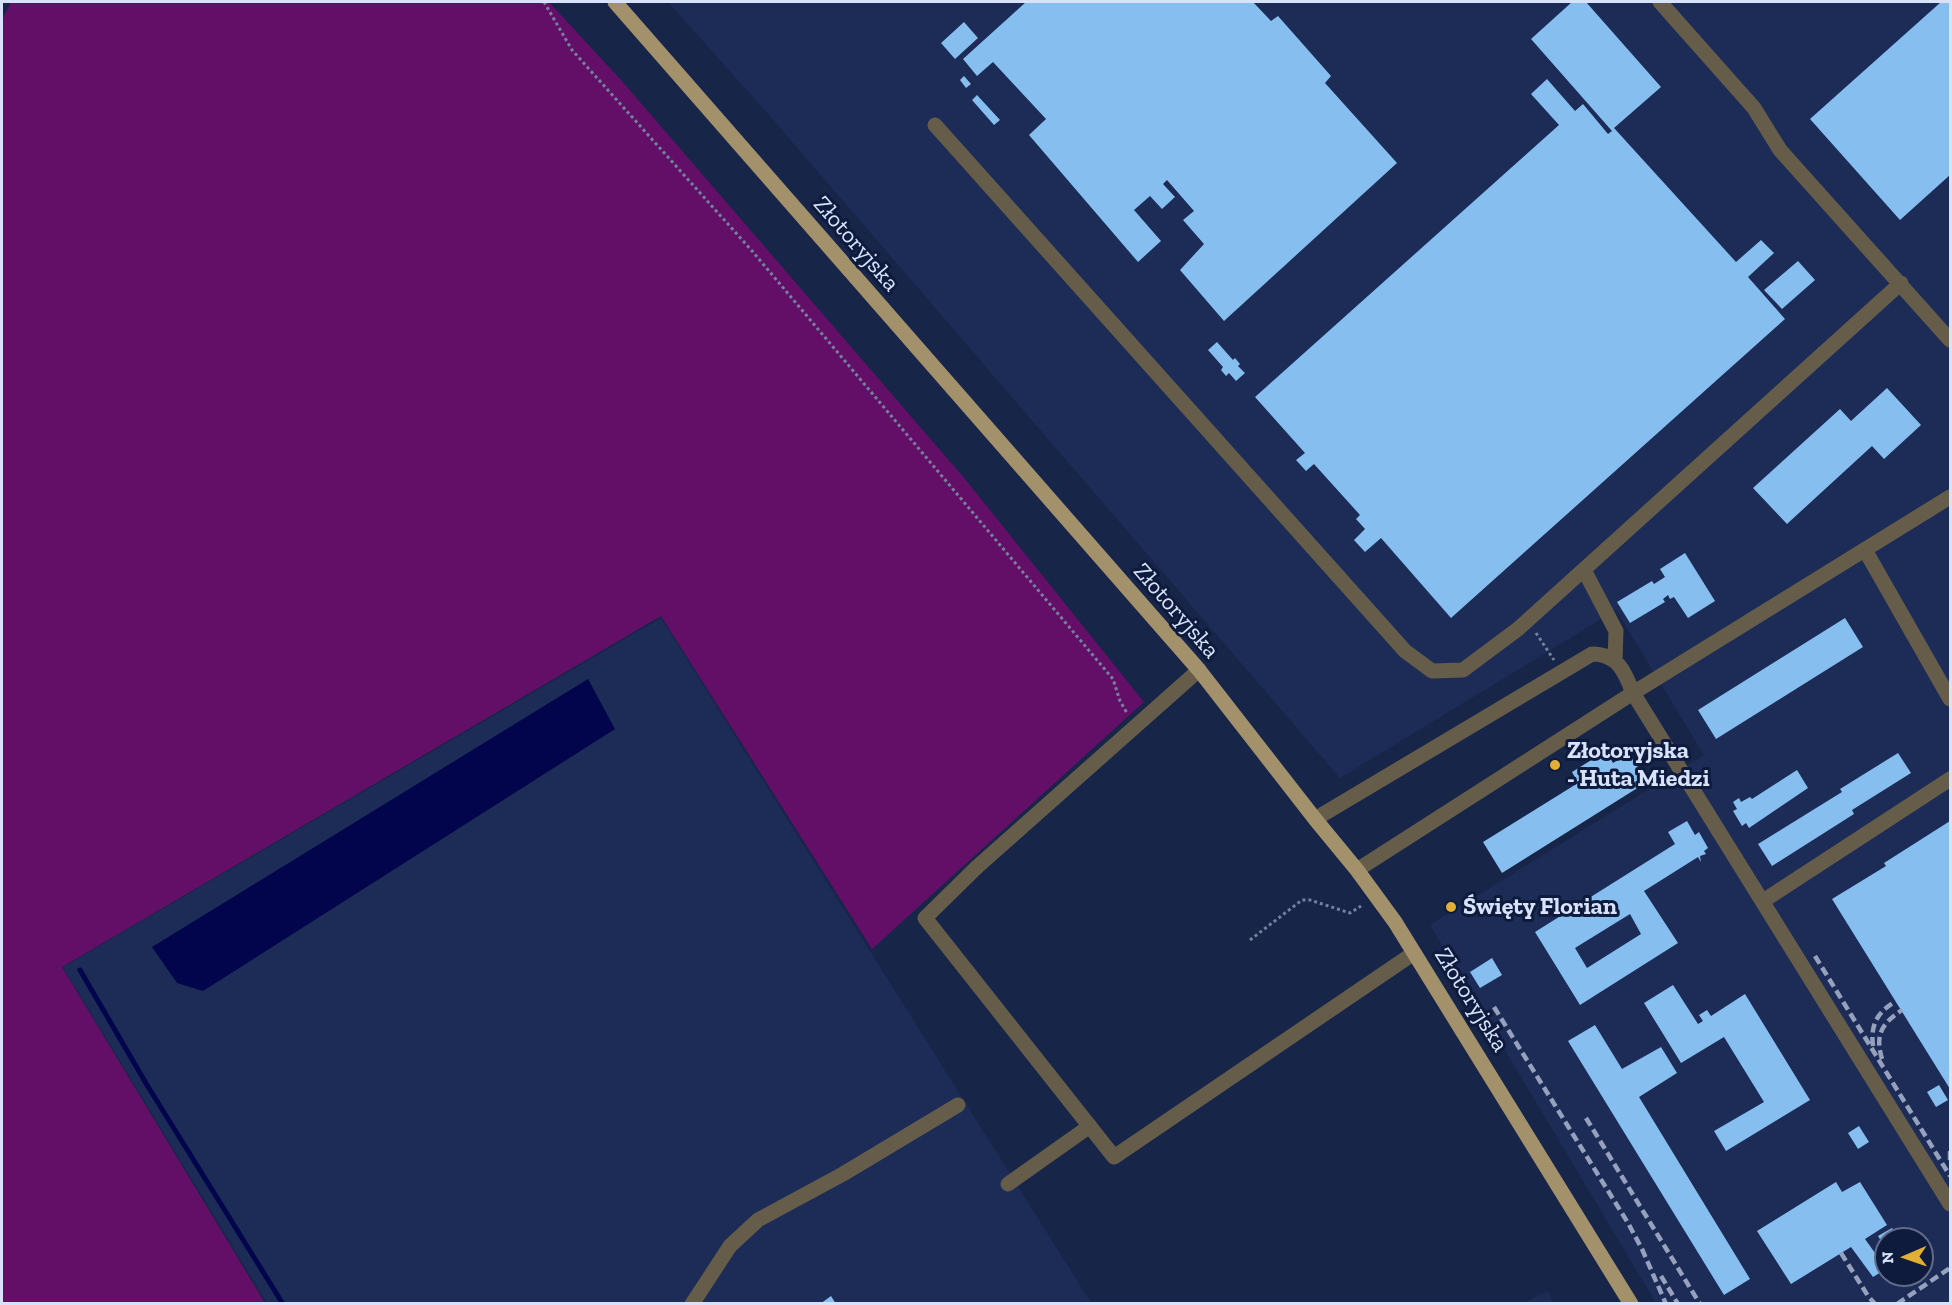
<!DOCTYPE html>
<html>
<head>
<meta charset="utf-8">
<style>
  body { margin:0 }
  #map { position:relative; width:1952px; height:1305px; overflow:hidden; background:#172548; font-family:"Zilla Slab",serif }
  canvas { display:block }
  .frame { position:absolute; inset:0; border:3px solid #d8e3fb; pointer-events:none }
  .north { position:absolute; left:1874px; top:1227px; width:60px; height:60px; box-sizing:border-box; background:#0e1b3d; border:2px solid #5f6b89; border-radius:50%; rotate:268deg; font-size:16px; font-weight:700; line-height:24px; text-align:center; color:#d8e3fb }
  .north::after { content:''; display:block; margin:auto; width:21px; height:27px; background:#e1af34; clip-path:polygon(50% 0,100% 100%,50% 72%,0 100%) }
</style>
</head>
<body>
<div id="map">
<canvas width="1952" height="1305"></canvas>
<div class="frame"></div>
<div class="north">N</div>
</div>
<script>
const g = document.querySelector('canvas').getContext('2d');
g.lineJoin = 'round';
function fillPath(path, color) {
  g.fillStyle = color;
  g.fill(path, 'evenodd');
}
function stroke(path, color, width, dash) {
  g.strokeStyle = color;
  g.lineWidth = width;
  g.lineCap = dash ? 'butt' : 'round';
  g.setLineDash(dash || []);
  g.stroke(path);
}
function drawText(font, color, halo, rows, align = 'center') {
  g.font = font + ' "Zilla Slab",serif';
  g.lineWidth = 6;
  g.setLineDash([]);
  g.textBaseline = 'middle';
  g.strokeStyle = halo;
  g.fillStyle = color;
  for (const [text, x, y, turn = 0] of rows) {
    g.save();
    g.translate(x, y);
    g.rotate((+turn || 0) * Math.PI / 180);
    g.textAlign = isNaN(turn) ? turn : align;
    if (halo) g.strokeText(text, 0, 0);
    g.fillText(text, 0, 0);
    g.restore();
  }
}
const built = new Path2D(`
  M668 2H1950V1303H1656L1430 925 1704 755 1616 610 1340 778 769 115ZM1886 1239H1922V1275H1886Z
  M661 618 1091 1303H267L63 967Z
  M1548 1291 1553 1303H1524Z`);
const green = new Path2D(`
  M11 2H549L621 80 965 479 1144 702 872 949 661 616 62 967 265 1303H2V20Z`);
const water = new Path2D(`
  M588 679 615 729 203 991 177 983 152 947Z`);
const stream = new Path2D(`
  M80 970 147 1085 283 1304`);
const building = new Path2D(`
  M1026 2H1253L1271 21 1278 16 1331 76 1325 83 1397 163 1224 321 1180 270 1204 244 1183 220 1194 211 1167 180 1163 184 1175 197 1162 209 1150 196 1134 210 1161 241 1138 262 1029 135 1046 119 993 62 977 76 963 59Z
  M1572 2H1586L1661 87 1614 128 1736 262 1761 240 1774 253 1748 277 1785 319 1451 618 1381 538 1365 552 1354 540 1365 529 1356 519 1360 515 1314 464 1306 471 1296 460 1305 453 1255 397 1559 125 1531 94 1547 79 1575 111 1583 104 1608 134 1612 131 1531 39Z
  M1941 2H1950V175L1900 220 1810 119Z
  M964 22 978 38 955 59 941 43Z
  M964 76 971 84 966 88 960 80Z
  M977 95 1000 120 994 125 972 100Z
  M1798 261 1815 280 1782 309 1764 290Z
  M1217 342 1233 360 1235 358 1240 364 1238 366 1245 373 1236 381 1229 373 1226 376 1221 370 1223 367 1208 350Z
  M1887 388 1921 425 1884 459 1872 446 1787 524 1753 488 1840 409 1851 421Z
  M1685 553 1715 601 1688 618 1674 597 1670 599 1668 595 1663 599 1665 602 1630 623 1617 602 1652 581 1654 584 1665 577 1660 569Z
  M1845 618 1863 647 1716 739 1698 710Z
  M1606 751 1613 763 1629 753 1647 782 1502 873 1483 842 1578 783 1572 772Z
  M1898 753 1911 773 1852 810 1854 814 1772 866 1758 844 1842 792 1840 789Z
  M1797 770 1808 788 1749 828 1746 823 1742 826 1733 811 1737 809 1733 802 1739 798 1741 802 1750 797 1752 799Z
  M1687 821 1695 835 1699 832 1708 848 1704 851 1706 854 1700 856 1701 862 1698 857 1644 891 1678 943 1580 1005 1535 932 1675 844 1668 832ZM1630 914 1641 934 1587 968 1575 948Z
  M1950 821V1089L1832 899 1886 866 1884 863Z
  M1492 958 1502 975 1480 988 1470 972Z
  M1673 985 1698 1024 1703 1021 1699 1015 1707 1010 1711 1016 1745 994 1810 1100 1726 1151 1714 1131 1764 1102 1724 1037 1681 1063 1644 1003Z
  M1595 1025 1622 1069 1661 1047 1677 1073 1639 1097 1750 1279 1724 1295 1568 1041Z
  M1939 1085 1948 1100 1936 1107 1927 1092Z
  M1859 1126 1869 1142 1858 1149 1848 1133Z
  M1836 1182 1842 1192 1860 1182 1887 1225 1865 1239 1875 1253 1885 1247 1878 1236 1892 1228 1899 1239H1886V1269L1873 1277 1851 1247 1791 1284 1757 1231Z
  M831 1296 836 1304H820Z`);
const path = new Path2D(`
  M544 2 572 50 753 252 1113 679 1120 701 1127 713
  M1536 633 1554 660
  M1250 940 1302 900H1310L1350 913 1361 906`);
const minor = new Path2D(`
  M1660 2 1754 108 1780 150 1950 340
  M935 125 1405 651 1432 671 1463 670 1518 629 1901 283
  M1865 550 1950 699
  M1584 570 1616 631 1615 661
  M1199 670 977 867 925 918 1114 1157 1414 953
  M1315 819 1592 654C1618 654 1625 672 1633 693L1950 1204
  M1357 870 1633 693 1950 497
  M1763 901 1950 779
  M1008 1184 1090 1126
  M692 1304 730 1246 758 1220 843 1174 958 1105`);
const major = new Path2D(`
  M615 2 1199 670 1315 819 1357 870 1395 922 1631 1304`);
const rail = new Path2D(`
  M1815 956 1950 1176
  M1494 1007 1628 1223 1642 1249 1666 1304
  M1873 1046C1870 1024 1878 1012 1896 1001
  M1882 1059C1875 1035 1881 1024 1902 1010
  M1586 1118 1700 1304
  M1950 1151V1161
  M1841 1253 1868 1296 1875 1304
  M1661 1276 1678 1304
  M1897 1304 1950 1268`);
const markers = [
  [1555,765,6,"#e1af34"],
  [1451,907,6,"#e1af34"]
];
const streetNames = [
  ["Złotoryjska",856,244,49],
  ["Złotoryjska",1176,611,49],
  ["Złotoryjska",1471,1000,58]
];
const poiNames = [
  ["Złotoryjska",1567,751],
  ["- Huta Miedzi",1567,779],
  ["Święty Florian",1463,907]
];
fillPath(built, '#1c2c56');
fillPath(green, '#630f68');
fillPath(water, '#02054c');
stroke(stream, '#02054c', 5);
fillPath(building, '#85beef');
stroke(path, '#75819f', 3, [3, 3]);
stroke(minor, '#655d4a', 15);
stroke(major, '#a3916b', 15);
stroke(rail, '#95a1bd', 4.5, [9, 4.5]);
for (const [x, y, r, color] of markers) {
  const dot = new Path2D();
  dot.arc(x, y, r, 0, 2 * Math.PI);
  g.fillStyle = color;
  g.fill(dot);
  stroke(dot, '#0e1b3d', 2);
}
drawText('24px', '#d8e3fb', '#0e1b3d', streetNames);
drawText('bold 24px', '#d8e3fb', '#0e1b3d', poiNames, 'left');
</script>
</body>
</html>
